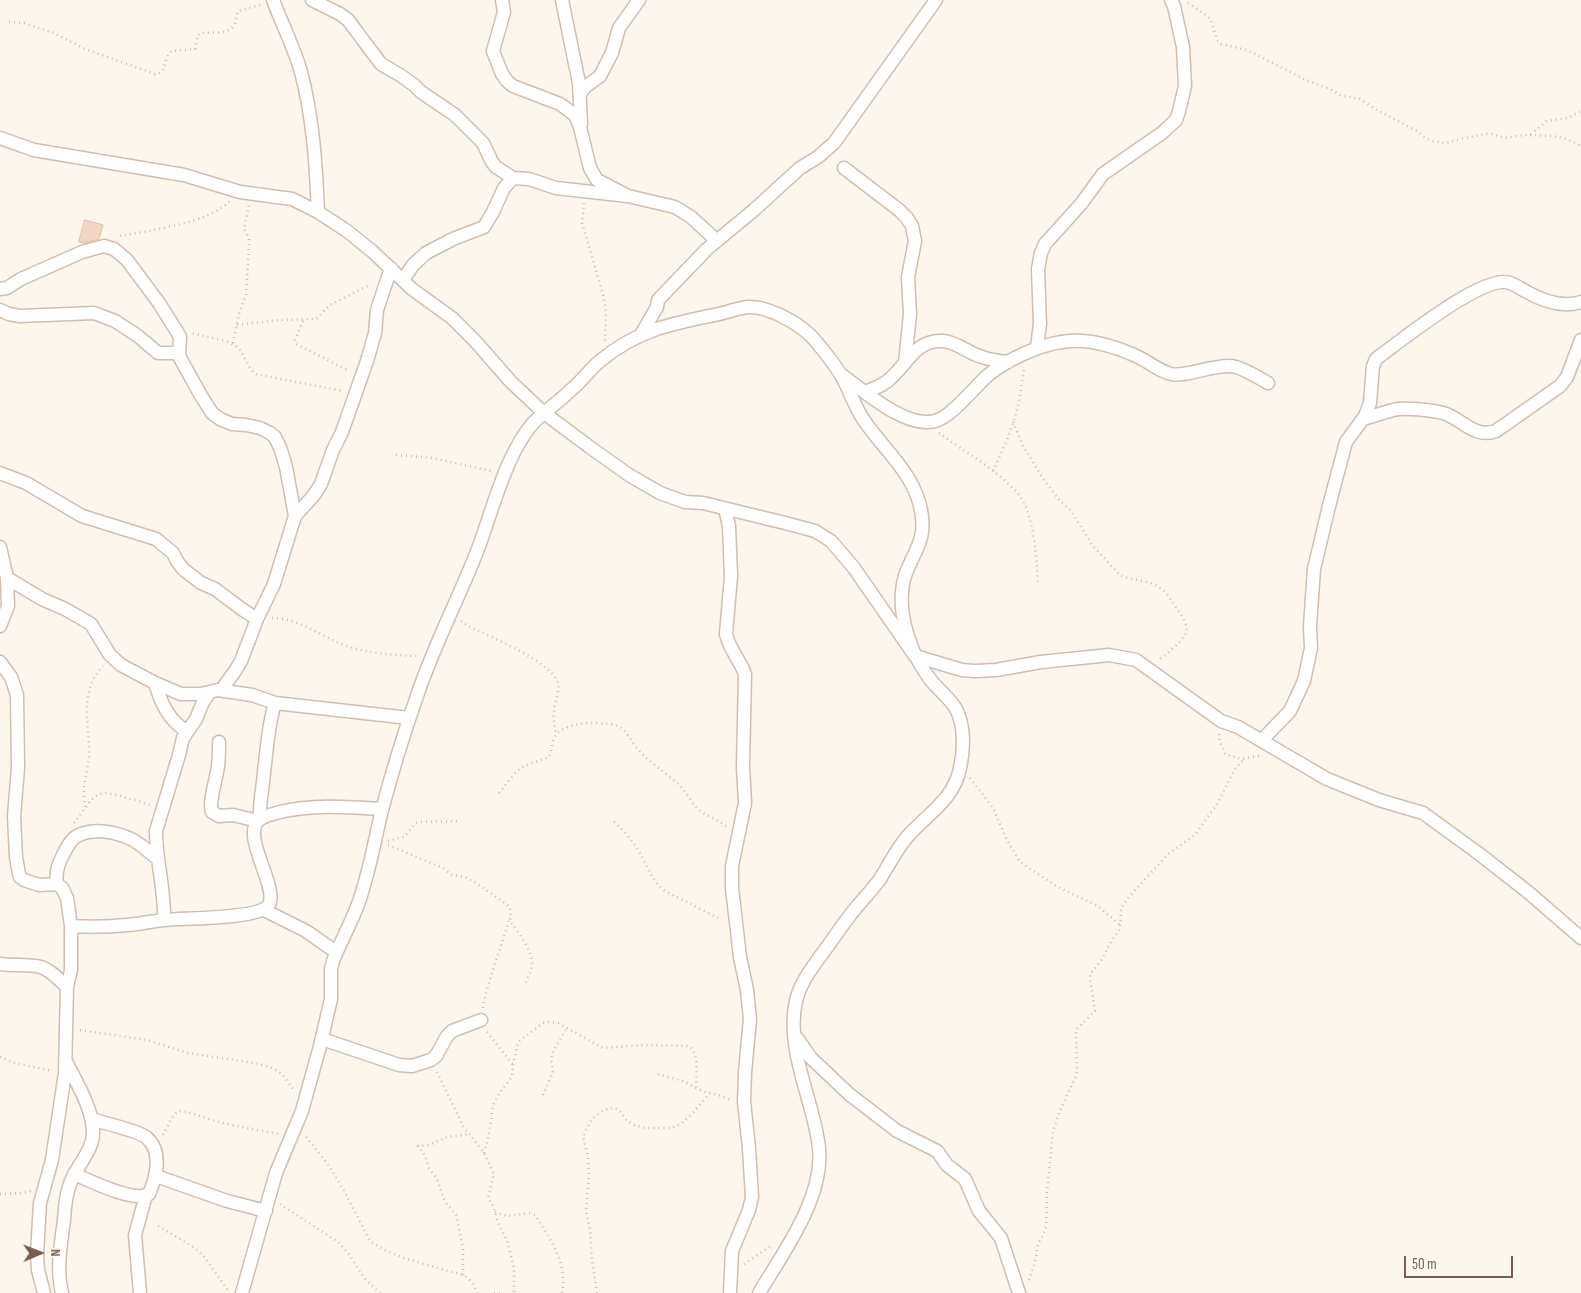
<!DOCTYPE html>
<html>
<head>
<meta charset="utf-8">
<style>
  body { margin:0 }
  #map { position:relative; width:1581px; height:1293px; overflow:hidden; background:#fdf6ec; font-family:"Sofia Sans Condensed",sans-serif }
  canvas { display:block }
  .north { position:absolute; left:15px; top:1228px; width:50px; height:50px; -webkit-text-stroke:4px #fffaf3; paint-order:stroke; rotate:89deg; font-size:14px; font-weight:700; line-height:20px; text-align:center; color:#7a5c4d }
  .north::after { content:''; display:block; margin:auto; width:18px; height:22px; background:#7a5c4d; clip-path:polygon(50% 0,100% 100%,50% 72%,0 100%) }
  .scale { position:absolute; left:1404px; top:1256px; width:109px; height:22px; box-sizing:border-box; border:2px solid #7a5c4d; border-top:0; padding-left:6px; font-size:15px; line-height:18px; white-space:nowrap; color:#7a5c4d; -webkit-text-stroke:4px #fffaf3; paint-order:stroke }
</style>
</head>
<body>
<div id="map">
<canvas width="1581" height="1293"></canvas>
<div class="north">N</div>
<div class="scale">50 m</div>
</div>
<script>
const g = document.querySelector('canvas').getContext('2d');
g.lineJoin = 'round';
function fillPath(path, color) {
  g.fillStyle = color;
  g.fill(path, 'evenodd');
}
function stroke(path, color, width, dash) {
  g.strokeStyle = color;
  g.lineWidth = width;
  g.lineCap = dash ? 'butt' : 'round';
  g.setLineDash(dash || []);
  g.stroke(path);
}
const building = new Path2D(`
  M85 220 103 225 99 239 84 243 79 242Z`);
const path = new Path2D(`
  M1188 3 1206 15 1211 20 1217 40 1221 44 1247 50 1306 80 1332 90 1340 95 1360 99 1375 109 1417 131 1424 137 1432 141 1446 143 1460 139 1486 134H1492L1504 138 1531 134 1547 121 1568 118 1581 111
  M9 22 24 23 54 33 85 49 155 74 162 72 169 53 172 51 195 49 198 35 201 33C211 32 230 36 235 23 236 19 237 15 238 11L260 5
  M1530 135C1553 136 1561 135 1581 146
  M584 203 582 223 604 298 606 312 605 342
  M120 236C151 230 207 224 230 201
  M303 321 295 340 296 344 349 371
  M237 325 279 320 316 319 330 305 371 284
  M193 333C206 338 232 339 240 350 245 358 248 367 255 374L343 391
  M233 343 239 314 246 294 249 244V238L244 229 249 205
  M1013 422 1023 446 1044 480 1060 501 1071 511 1093 546 1120 575C1131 581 1148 579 1160 588 1167 592 1171 600 1175 606 1189 627 1193 631 1173 648 1168 653 1164 657 1158 659
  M939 433C961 449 1010 478 1023 501 1034 521 1037 561 1038 584
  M396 455 433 458 491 471
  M993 471C1002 451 1012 431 1017 409 1021 395 1021 381 1025 367
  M272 618C300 618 321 637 347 646 370 654 395 655 419 656
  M461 621 468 626C488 636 554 662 558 684 560 694 554 702 554 711 553 719 555 727 556 735
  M1219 734 1220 742 1225 754 1241 759 1259 756
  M970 778 993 808 1007 840 1020 862 1058 887 1098 906 1120 925
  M499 793 516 772 524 766 549 757C552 750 552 741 556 735 566 721 603 721 618 726 627 730 631 742 638 749 650 764 668 773 681 787 687 793 691 802 697 808 705 816 717 819 726 826
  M85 807C85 801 84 794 84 788 85 777 88 767 89 756 90 726 78 691 103 666
  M614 822C623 830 631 839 637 848 646 862 651 881 665 891L722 920
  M74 823 91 800 99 794 106 793 121 796 151 805
  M388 841 404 837 416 823 420 822 457 821
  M388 845 443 868 452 875 465 877 476 883 509 906 511 912 510 921C518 932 533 951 532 965 531 972 527 978 525 984
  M483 1008C488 978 501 950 509 920
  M80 1030 147 1040 188 1053 254 1063 270 1067 282 1074 293 1089
  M487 1032 513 1065
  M0 1057 15 1063 52 1071
  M437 1072 463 1126 484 1153 494 1174 488 1198 493 1206 499 1225 507 1240 514 1268V1293
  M658 1074 683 1081 702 1091 722 1096 730 1100
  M543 1095 553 1072 551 1060 553 1051 567 1028
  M163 1135 172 1118 178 1111 187 1112 222 1123 278 1134
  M306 1137 327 1163 342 1187 370 1241 385 1250 403 1258 463 1275C470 1279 475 1284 476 1293
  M484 1153 489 1134 493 1105 500 1092 512 1077 513 1065 518 1042 543 1023 550 1022 558 1023 603 1048 644 1045 689 1046C700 1054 696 1076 696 1088
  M0 1194 21 1193 31 1191
  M280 1204 338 1242 348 1253 365 1279 380 1293
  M495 1212 507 1216 531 1213 535 1215C550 1239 568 1263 562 1293
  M158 1226 192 1246 203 1255 229 1292
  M744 1264 771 1246
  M463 1275V1249L456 1215 445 1202 437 1179 429 1168 425 1156 418 1146 429 1145 447 1137 469 1134
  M1029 1280 1035 1262 1038 1244 1043 1235 1046 1227 1047 1192 1053 1132 1058 1115 1077 1074 1076 1030 1095 1011 1090 979V974L1103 958 1109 945 1120 929 1121 908 1128 898 1168 854 1195 835 1217 804 1235 769 1244 759
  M494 1293H500
  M597 1293 592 1260 590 1229 586 1212 589 1172 588 1157 583 1137 586 1130 592 1119 601 1112 609 1108H614L619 1110 627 1121 634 1125 645 1128H672L682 1123 692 1114 710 1093`);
const minor = new Path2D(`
  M273 0C282 24 294 47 301 72 313 117 316 165 318 212
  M312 0 340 14 348 20 381 64 400 75 414 85 421 92 455 115 483 143 492 162 496 167 513 178 529 179 556 188 628 196
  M502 0 504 12 493 51 502 74 507 81 513 86 560 104 575 115 580 127 590 168 597 180 628 196 675 207 691 217 717 241
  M562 0 579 83 581 124
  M580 94 585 87 600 76 612 53 619 28 639 0
  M0 138 34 150 184 175 240 192 292 199 318 212 347 231 373 252 412 289 452 318 476 342 511 382 544 413 591 448 629 475 660 493 685 502 703 503 785 523 815 531 831 541 854 568 915 656 962 670 975 671 996 670 1041 662 1109 655 1136 660 1221 721 1238 727 1327 779 1379 800 1423 813 1478 853 1528 892 1581 938
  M844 168 899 210 907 218 912 226 915 241 908 277 910 314 905 363
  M403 280 413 265 426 253 453 239 484 227 493 212 504 188 513 178
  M0 289 7 288 21 279 82 252 104 246 114 249 127 260 159 303 176 330 180 337 179 356 200 394 212 413 220 419 232 424 246 425 260 428 270 433 275 437 281 450 286 467 295 516
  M0 310 9 314 20 316 94 313 115 321 138 336 158 353H179
  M642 333 657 307 658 300 707 249 754 210 800 168 818 157 834 143 936 0
  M1037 347 1040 324 1038 269 1041 253 1045 244 1081 204 1103 174 1162 133 1176 120 1179 111 1185 86 1183 47 1174 6 1171 0
  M842 375C864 391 906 429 935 421 951 417 973 389 986 377 994 370 1005 363 1015 358 1059 336 1088 335 1134 355 1147 360 1156 370 1171 374 1185 377 1213 365 1230 366 1240 366 1259 378 1268 383
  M865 392C875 388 885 385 892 377 908 362 917 339 943 341 957 342 968 353 982 357 990 360 999 361 1008 362
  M1363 419C1373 416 1383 413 1393 410 1405 407 1431 410 1443 413 1463 419 1474 439 1496 431L1560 386 1567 377 1581 340
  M0 473 26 483 82 516 156 539 173 553 177 561 183 569 201 583 215 589 243 610 257 619
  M725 509 729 526 731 576 726 634C729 649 740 660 745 674L743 767 745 803 732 866V888L740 957 747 990 750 1019 745 1072 744 1102 749 1148 752 1197 749 1210 732 1251 730 1293
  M0 547 7 578 8 606 0 626
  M7 578 42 599 65 609 91 624 110 655 121 665 155 683 181 694H201L222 689 235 671 241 661 257 619 274 584 295 516 314 495 321 484 333 450 342 432 367 361 375 333 377 310 391 268
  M0 662 11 677 17 695 18 768 14 816 16 857 19 874 20 877 24 880 39 885 57 884 62 888 67 898 71 926V970L67 987 65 1073 52 1160 40 1203 37 1254 38 1270 44 1293
  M155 683C161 703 168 719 186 731
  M218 690 252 695 275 703 409 718
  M1262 740 1290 711 1304 681 1311 648 1310 626 1314 569 1330 502 1346 442 1365 416 1370 403 1373 366 1376 359C1399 342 1484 273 1510 283 1516 285 1521 289 1527 292 1543 301 1563 308 1581 302
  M219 742C219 750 219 758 218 766 217 777 208 803 212 812L219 816 233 815 258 821
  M260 819C259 803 263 788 264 772 267 749 268 725 275 703
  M57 884C55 871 59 862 65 851 68 846 71 839 77 836 93 827 117 832 133 840 142 845 150 853 158 859
  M264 910 306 931 336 952
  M164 920C165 890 156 861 156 831L179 755 183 738 196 719 203 702 210 692
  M71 926C89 927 108 927 127 925 140 924 152 921 165 920 184 918 257 919 268 906 281 890 240 836 259 820 265 815 274 814 280 812 314 804 348 807 382 809
  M0 964C13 966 28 964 41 967 51 970 59 980 67 987
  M797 1038 811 1058 849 1094 897 1131 937 1151 947 1165 965 1179 979 1211 1001 1238 1019 1293
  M322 1039 399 1065 412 1066 431 1060 436 1056 447 1036 452 1031 481 1020
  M74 1174C91 1181 134 1203 149 1194 156 1178 163 1152 147 1138 140 1131 103 1123 92 1119
  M156 1176 227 1201 266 1211
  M62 1293C56 1269 61 1244 64 1220 65 1206 66 1192 72 1179 79 1163 94 1149 93 1131 92 1107 77 1084 67 1063
  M140 1293 135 1235 146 1195
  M242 1293 276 1173 302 1111 320 1046 331 999V969L333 961C340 943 350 925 357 907 369 876 374 842 382 810 392 772 404 733 417 696 434 645 459 598 478 549 493 509 506 453 534 422 546 410 560 401 572 389 582 381 590 369 600 361 637 330 673 323 719 314 728 312 738 308 748 307 768 306 796 322 810 335 818 343 835 365 841 375 849 389 854 405 863 419 883 449 914 473 921 510 927 541 914 550 905 576 901 589 901 603 903 616 907 638 916 661 930 679 937 689 950 698 956 709 965 726 964 750 960 768 954 800 927 814 907 837 896 850 889 865 880 879 870 893 858 904 848 918 838 931 829 945 819 958 809 972 800 984 796 1001 785 1050 814 1101 819 1148 824 1198 783 1253 759 1293`);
fillPath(building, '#f3d5c3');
stroke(building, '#e6bba3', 1);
stroke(minor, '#d1beb0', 15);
stroke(path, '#d9b8a5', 2.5, [1, 4]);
stroke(minor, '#fff', 12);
</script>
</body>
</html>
